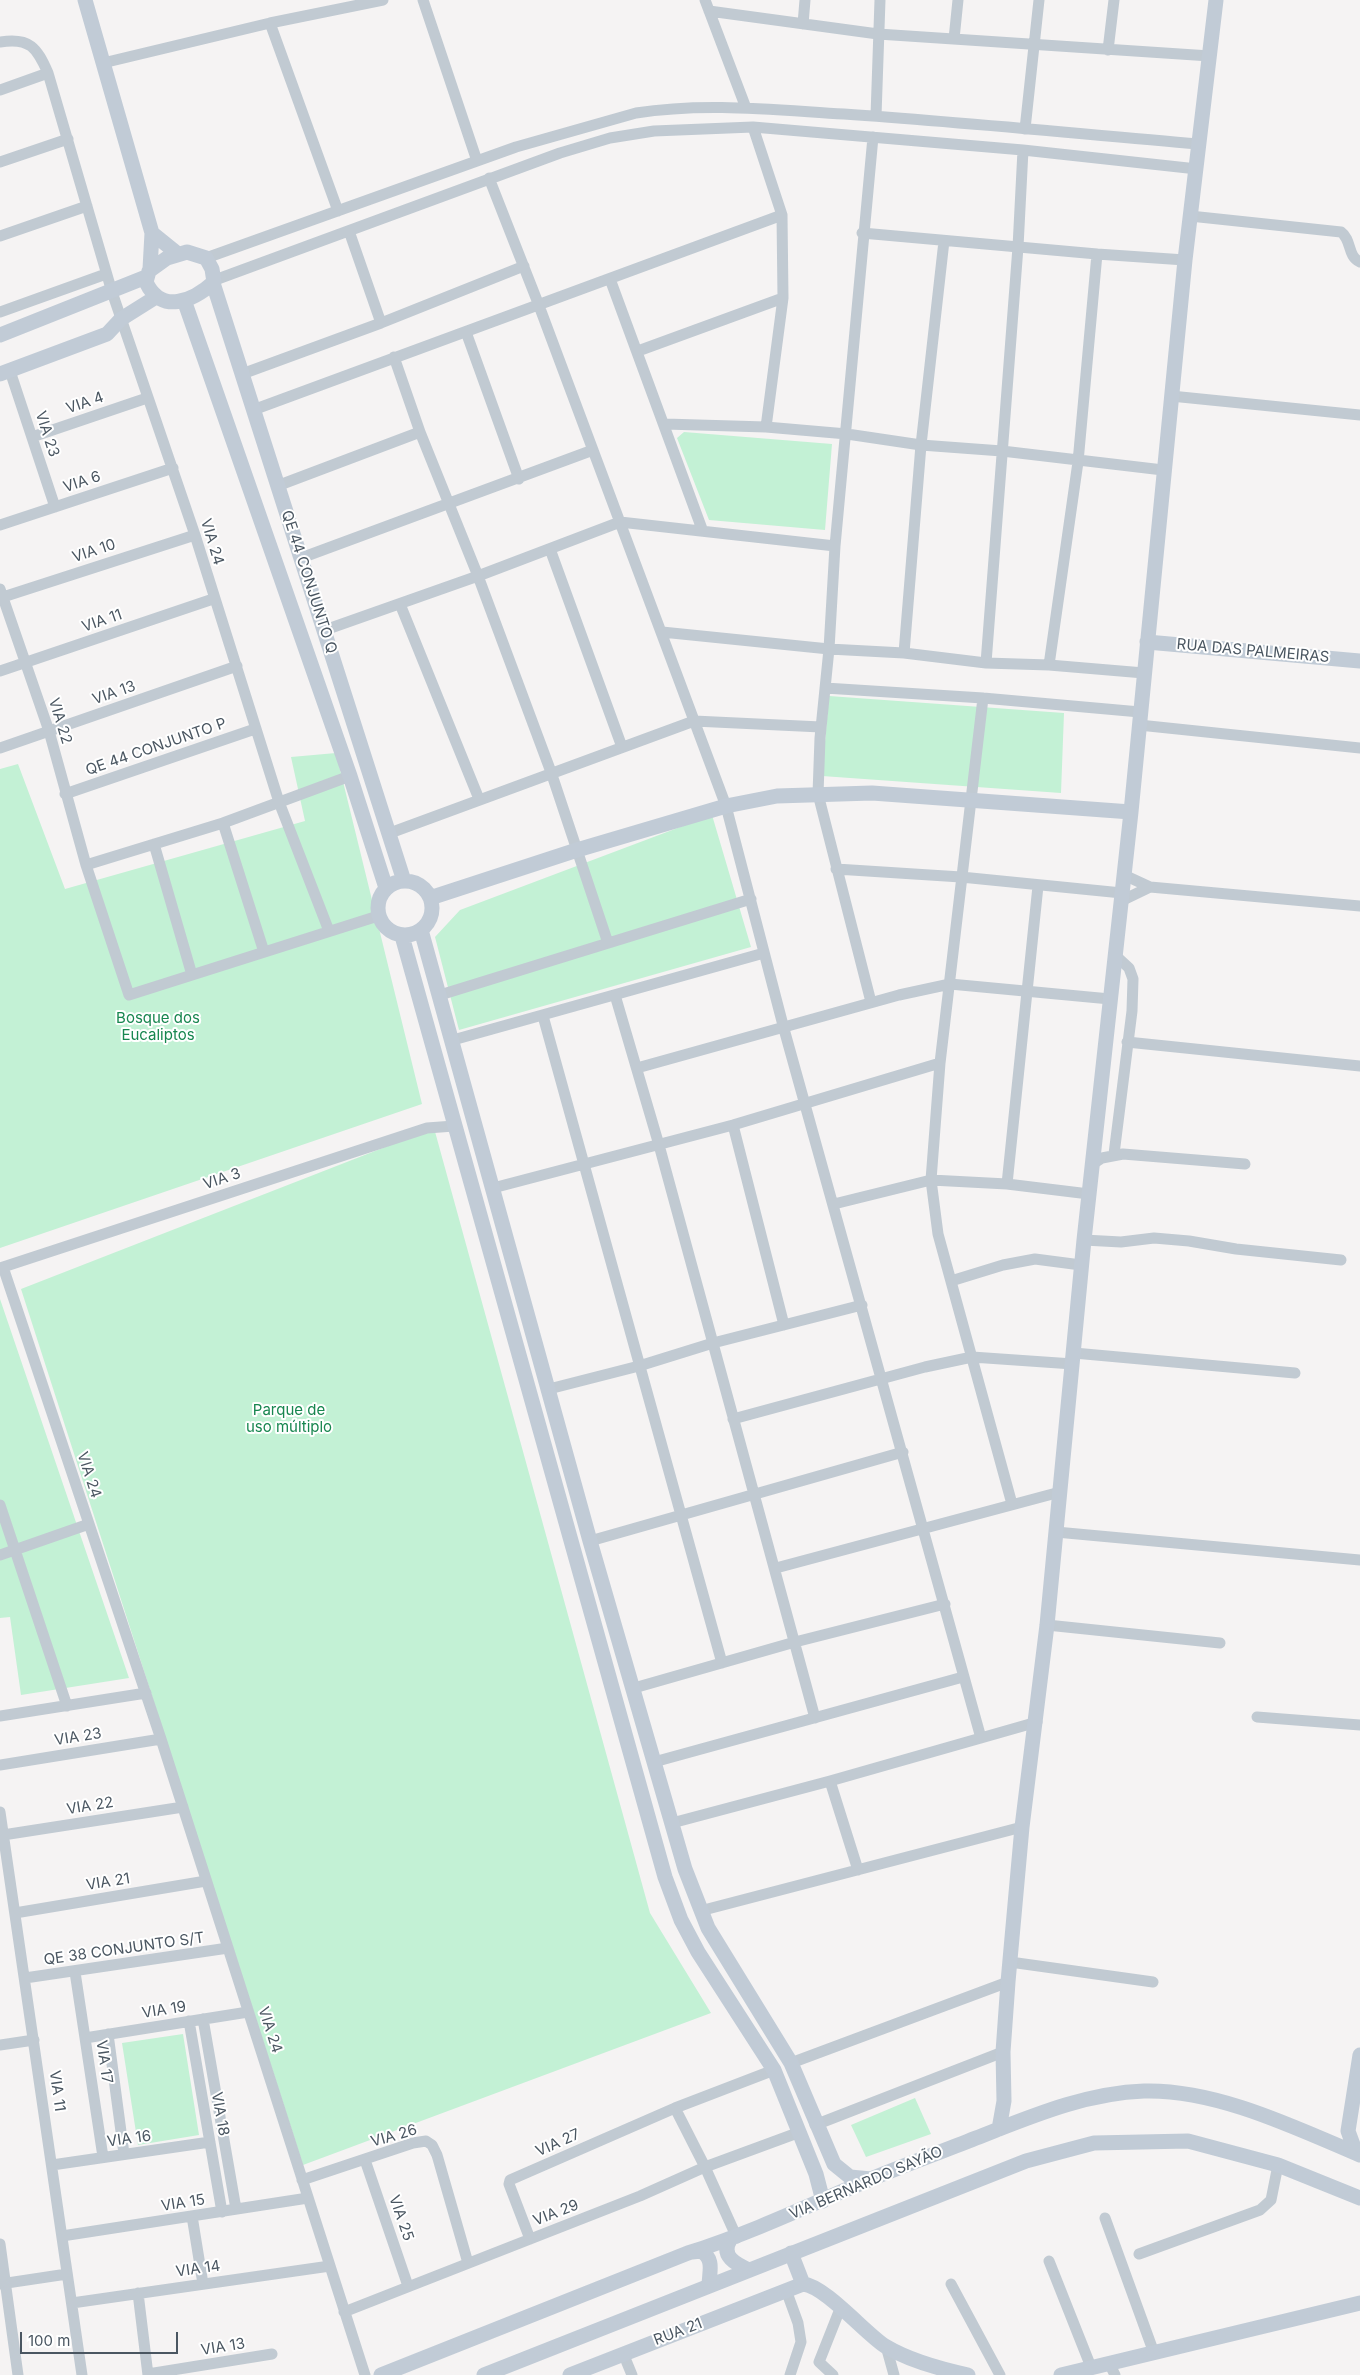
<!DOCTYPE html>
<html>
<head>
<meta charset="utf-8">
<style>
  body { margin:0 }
  #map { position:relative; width:1360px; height:2375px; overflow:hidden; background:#f5f3f3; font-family:Inter,sans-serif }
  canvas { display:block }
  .scale { position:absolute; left:20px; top:2332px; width:158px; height:22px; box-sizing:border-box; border:2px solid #4a5661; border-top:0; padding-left:6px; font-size:15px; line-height:18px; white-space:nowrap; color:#4a5661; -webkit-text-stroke:4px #fff; paint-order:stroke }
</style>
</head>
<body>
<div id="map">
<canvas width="1360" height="2375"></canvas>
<div class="scale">100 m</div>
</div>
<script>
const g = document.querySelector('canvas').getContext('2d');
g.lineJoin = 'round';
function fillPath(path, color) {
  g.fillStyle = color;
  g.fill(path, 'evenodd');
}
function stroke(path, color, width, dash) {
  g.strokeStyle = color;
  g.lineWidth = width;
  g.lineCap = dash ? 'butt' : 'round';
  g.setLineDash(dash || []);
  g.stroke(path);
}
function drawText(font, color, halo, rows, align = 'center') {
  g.font = font + ' Inter,sans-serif';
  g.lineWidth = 4;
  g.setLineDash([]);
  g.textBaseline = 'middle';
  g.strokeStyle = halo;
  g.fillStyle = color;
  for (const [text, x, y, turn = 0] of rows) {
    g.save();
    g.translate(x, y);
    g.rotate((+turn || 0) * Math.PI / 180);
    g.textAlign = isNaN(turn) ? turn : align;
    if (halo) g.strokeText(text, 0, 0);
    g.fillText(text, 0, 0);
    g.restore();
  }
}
const green = new Path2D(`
  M684 432 832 444 825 530 709 520 677 438Z
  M829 696 1064 713 1061 793 822 776Z
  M336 753 422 1104 0 1248V769L18 764 65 889 305 821 291 757Z
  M712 815 751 947 459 1030 435 937 460 910Z
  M434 1128 650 1913 711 2013 303 2165 21 1289Z
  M0 1299 129 1678 21 1695 10 1617 0 1618Z
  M183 2034 199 2135 138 2145 122 2043Z
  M915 2098 931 2134 866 2157 851 2125Z`);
const street = new Path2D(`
  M423 0 477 161
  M705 0 746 108
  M709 11 878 34 1210 56
  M270 23 338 211
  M803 24 805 0
  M954 39 958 0
  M0 42C30 37 37 48 48 73L112 292 195 535 279 802 329 931
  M1108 50 1114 0
  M103 63 270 23 383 0
  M0 90 48 73
  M876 116 880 0
  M753 127 782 215 783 298 766 427
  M1025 129 1039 0
  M0 162 68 139
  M489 178 538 303 726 806 784 1029 981 1738
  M1190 216 1341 232C1352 240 1347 256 1360 262
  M349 231 381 323
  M862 233 1097 254 1185 260
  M0 236 87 206
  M206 258 516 147 636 113C705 102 775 110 844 114 962 122 1081 134 1199 144
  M610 279 702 529
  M215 280 560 153 610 138 654 131 753 127 1023 150 1197 169
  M0 312 106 274
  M466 332 519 479
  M638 351 783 298
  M394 357 420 432 478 576 551 772 608 943
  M10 371 55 507
  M242 374 381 323 524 266
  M1171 396 1360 415
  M253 410 782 215
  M665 424 766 427 847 434 921 445 1002 451 1163 470
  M32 437 147 398
  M277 486 420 432
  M0 525 173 468
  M550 549 622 747
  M301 558 593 450
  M0 589 49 731 86 865 129 995 378 916
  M3 597 195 535
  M400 604 479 799
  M325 630 478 576 620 522 835 546
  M662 632 829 649 904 653 986 663 1049 665 1144 673
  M904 653 921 445 944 241
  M986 663 1018 247 1023 150
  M1049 665 1078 462 1097 254
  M0 671 213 599
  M825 688 983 698 1140 712
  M983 698 940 1063 931 1180 938 1234 1012 1504
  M1139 725 1360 748
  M0 748 237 666
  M65 794 255 729
  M223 823 264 952
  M390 833 694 721 821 727
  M154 844 192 975
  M86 865 223 823 350 776
  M836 869 961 877 1122 893
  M1124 875 1150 887 1360 906
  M1121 901 1150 887
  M440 995 751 899
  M615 995 659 1145 815 1718
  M871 1002 818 794 820 738 829 649 835 546 873 137
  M543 1016 722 1663
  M453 1040 764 953
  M1127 1042 1360 1066
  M637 1068 899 995 950 984 1110 999
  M733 1125 784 1325
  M1114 1154 1132 1011 1133 979 1129 968 1116 956
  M1093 1164 1102 1158 1123 1154 1245 1164
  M1007 1184 1038 886
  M493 1188 733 1125 940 1063
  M834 1204 931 1180 1007 1184 1089 1194
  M1084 1240 1121 1242 1154 1238 1189 1241 1236 1249 1341 1260
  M3 1267 161 1739 365 2375
  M0 1268 427 1128 454 1126
  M951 1281 1003 1265 1035 1259 1081 1265
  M1074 1353 1295 1373
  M549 1389 639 1366 713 1343 862 1305
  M733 1419 925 1367 972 1357 1073 1364
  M0 1505 67 1706
  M1056 1532 1360 1560
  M590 1541 903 1452
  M0 1555 89 1524
  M776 1568 1060 1492
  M1047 1625 1220 1643
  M634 1688 795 1642 945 1604
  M0 1716 146 1693
  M1257 1717 1360 1725
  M654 1762 963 1677
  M0 1765 161 1739
  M830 1781 858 1870
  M0 1812 82 2375
  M672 1823 830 1781 1037 1722
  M3 1835 183 1807
  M700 1911 1022 1827
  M15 1913 206 1881
  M1010 1962 1153 1982
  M75 1972 103 2157
  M25 1978 228 1948
  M203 2019 236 2209
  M189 2021 222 2212
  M108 2034 124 2154
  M85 2038 248 2012
  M0 2045 34 2040
  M791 2063 1008 1982
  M675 2108 705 2167 737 2238
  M815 2125 1003 2052
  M365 2160 408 2286
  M52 2165 210 2142
  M302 2180 413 2143 426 2141 432 2145 437 2155 468 2263
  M192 2216 203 2284
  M1105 2218 1154 2353
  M62 2236 308 2198
  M530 2239 509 2184 510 2180 675 2108 774 2070
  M0 2244 18 2375
  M1139 2254 1260 2210 1271 2200 1278 2165
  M1049 2261 1091 2367
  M0 2284 67 2274
  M951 2284 1000 2375
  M786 2290 798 2323 801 2342 790 2375
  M138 2293 148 2375
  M72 2303 330 2266
  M344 2312 640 2196 705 2167 800 2132
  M886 2346 894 2375
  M623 2353 632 2375
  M1109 2363 1115 2375
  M148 2374 272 2354
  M833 2375 819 2362 840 2309`);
const secondary = new Path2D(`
  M85 0 152 233 150 269
  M152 233 178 254
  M187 252 206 258 212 269 214 282C193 301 161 315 146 282L149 271 167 258Z
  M213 283 404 881
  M184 300 350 776 386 888
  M0 335 146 277
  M0 374 107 334 121 319 156 297
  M1147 642 1360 661
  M378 908a27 27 0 1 1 54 0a27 27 0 1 1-54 0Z
  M430 898 577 850 726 806 777 796 872 793 1131 812
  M421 930 590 1541 685 1869 708 1928 791 2063 834 2164 850 2177 871 2179
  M402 936 665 1877 681 1920 698 1952 774 2070 816 2174 823 2201
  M999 2129 1004 2101 1003 2052 1008 1982 1022 1827 1047 1625 1084 1240 1131 812 1185 260 1216 0
  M1356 2153 1348 2131 1360 2055
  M730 2240C720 2256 736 2264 749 2270
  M692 2252 701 2251C715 2259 709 2273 709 2286
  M791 2253 803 2284
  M381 2375 688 2253C751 2233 810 2205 871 2179 905 2165 941 2152 976 2138 1030 2117 1085 2093 1144 2091 1216 2089 1294 2127 1360 2155
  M484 2375 1026 2161 1094 2143 1188 2141 1278 2165 1360 2198
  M570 2375 803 2284C825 2286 864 2332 885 2346 910 2361 940 2369 968 2375
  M1061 2375 1360 2303`);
const streetNames = [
  ["VIA 4",85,403,-19],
  ["VIA 23",47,434,72],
  ["VIA 6",82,482,-18],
  ["VIA 24",212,542,73],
  ["VIA 10",94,551,-18],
  ["QE 44 CONJUNTO Q",309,582,72],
  ["VIA 11",102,621,-19],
  ["RUA DAS PALMEIRAS",1253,651,5],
  ["VIA 13",114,693,-19],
  ["VIA 22",60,721,73],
  ["QE 44 CONJUNTO P",156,747,-19],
  ["VIA 3",222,1179,-18],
  ["VIA 24",89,1475,72],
  ["VIA 23",78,1737,-9],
  ["VIA 22",90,1806,-9],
  ["VIA 21",108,1882,-9],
  ["QE 38 CONJUNTO S/T",124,1949,-8],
  ["VIA 19",164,2010,-9],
  ["VIA 24",270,2030,72],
  ["VIA 17",104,2062,82],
  ["VIA 11",57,2091,82],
  ["VIA 18",220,2114,80],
  ["VIA 26",394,2136,-16],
  ["VIA 16",129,2139,-8],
  ["VIA 27",558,2143,-24],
  ["VIA BERNARDO SAYÃO",866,2183,-23],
  ["VIA 15",183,2203,-9],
  ["VIA 29",556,2213,-21],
  ["VIA 25",401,2218,71],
  ["VIA 14",198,2269,-8],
  ["RUA 21",678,2332,-21],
  ["VIA 13",223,2347,-9]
];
const parkNames = [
  ["Bosque dos",158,1018],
  ["Eucaliptos",158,1035],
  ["Parque de",289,1410],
  ["uso múltiplo",289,1427]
];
fillPath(green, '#c3f1d5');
stroke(street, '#c1cad2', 11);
stroke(secondary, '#c1cbd6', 15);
drawText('15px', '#4a5661', '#fff', streetNames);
drawText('15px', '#17864f', '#fff', parkNames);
</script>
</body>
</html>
